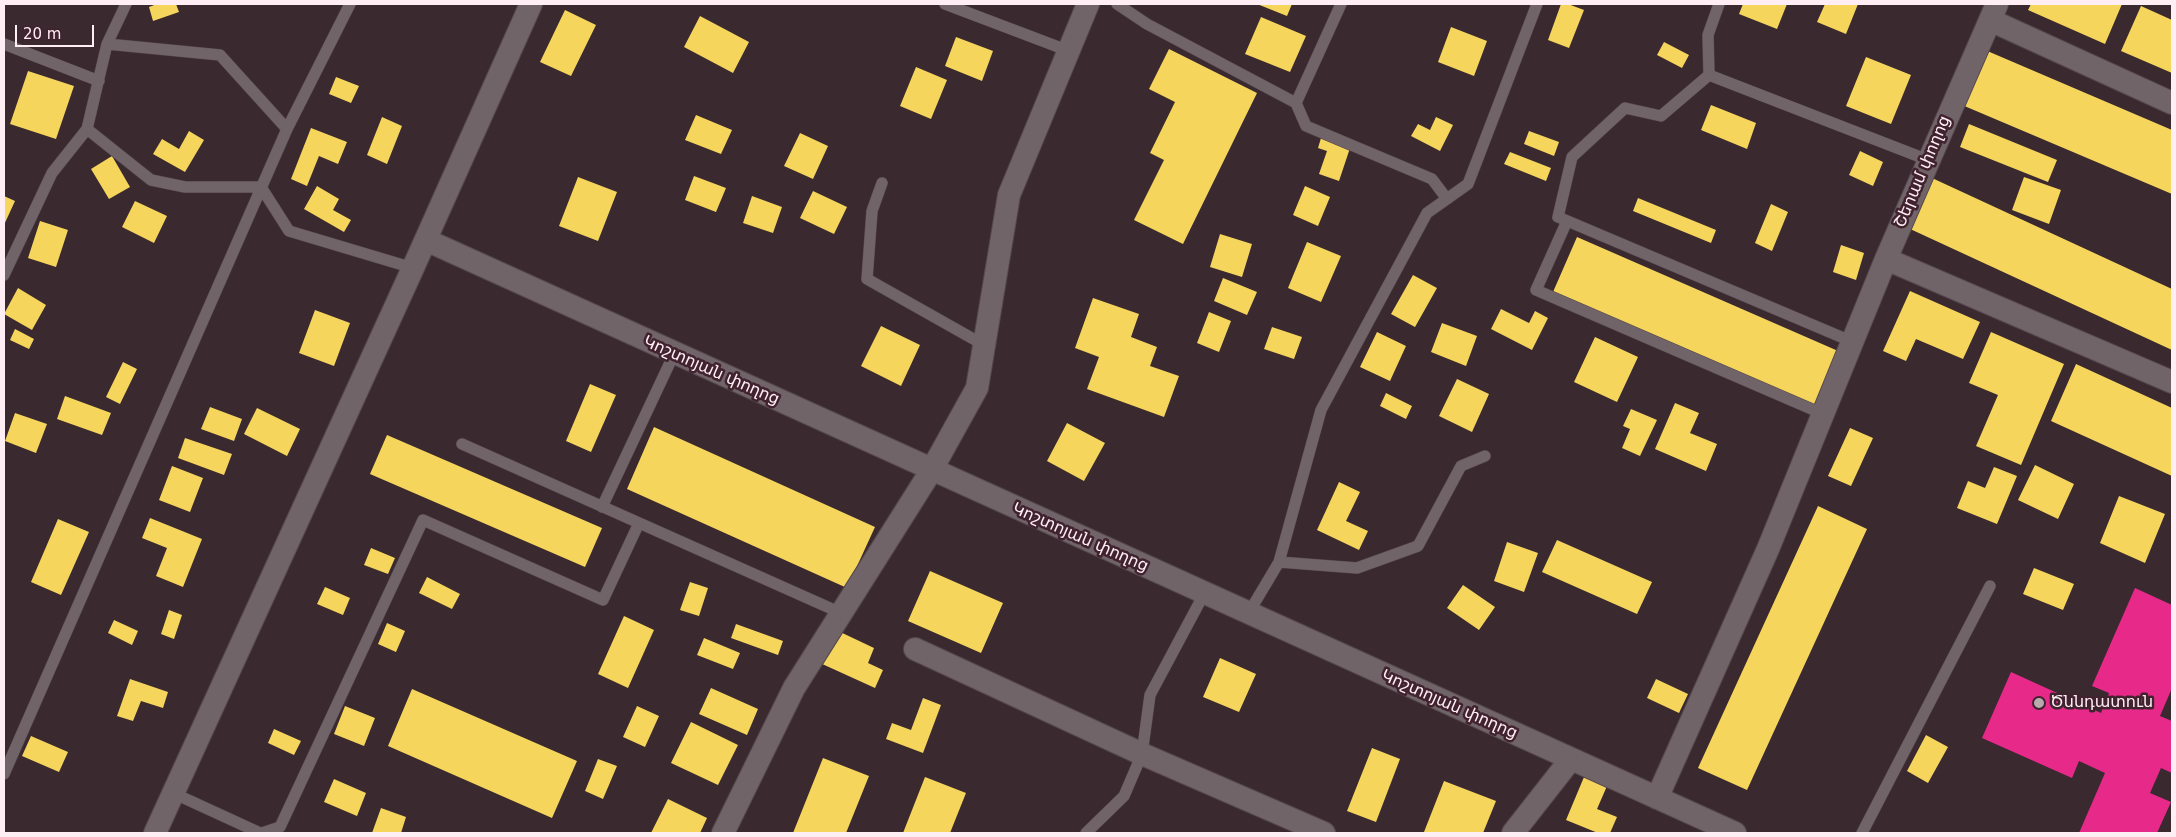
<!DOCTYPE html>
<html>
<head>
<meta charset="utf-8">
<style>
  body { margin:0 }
  #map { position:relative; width:2176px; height:837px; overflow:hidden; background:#3a2a30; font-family:"DejaVu Sans",sans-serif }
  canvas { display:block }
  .frame { position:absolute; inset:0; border:5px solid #ffeef4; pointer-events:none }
  .scale { position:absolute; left:15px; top:25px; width:79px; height:22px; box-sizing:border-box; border:2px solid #ffeef4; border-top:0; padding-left:6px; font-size:15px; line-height:18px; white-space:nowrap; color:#ffeef4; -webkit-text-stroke:4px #41232f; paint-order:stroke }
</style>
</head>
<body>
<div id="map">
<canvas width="2176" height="837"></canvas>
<div class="frame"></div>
<div class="scale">20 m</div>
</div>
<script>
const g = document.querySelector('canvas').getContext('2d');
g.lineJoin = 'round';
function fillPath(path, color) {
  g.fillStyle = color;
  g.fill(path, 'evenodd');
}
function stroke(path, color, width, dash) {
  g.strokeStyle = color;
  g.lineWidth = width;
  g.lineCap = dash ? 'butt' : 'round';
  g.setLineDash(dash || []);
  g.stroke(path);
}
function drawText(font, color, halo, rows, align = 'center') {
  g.font = font + ' "DejaVu Sans","Noto Sans Armenian",sans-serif';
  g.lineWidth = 5;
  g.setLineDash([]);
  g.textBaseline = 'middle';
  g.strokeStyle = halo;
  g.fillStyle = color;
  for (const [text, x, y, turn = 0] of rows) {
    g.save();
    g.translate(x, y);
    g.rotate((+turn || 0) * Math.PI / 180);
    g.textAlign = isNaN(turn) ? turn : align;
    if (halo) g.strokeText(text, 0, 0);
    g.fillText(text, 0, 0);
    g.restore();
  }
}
const homes = new Path2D(`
  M157 4H176L179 12 153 21 149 7Z
  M1257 4H1292L1287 16Z
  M1561 4H1568L1584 10 1569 48 1548 40Z
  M1743 4H1787L1777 29 1739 14Z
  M1825 4H1858L1846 34 1817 22Z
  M2031 4H2122L2105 44 2028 10Z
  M2141 6 2172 20V73L2121 51Z
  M565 10 596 25 571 76 540 62Z
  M700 16 749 42 733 73 684 47Z
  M1261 17 1306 36 1290 72 1245 54Z
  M1451 27 1487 41 1474 76 1438 62Z
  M956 37 993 51 982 81 945 66Z
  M1664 42 1689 55 1682 68 1657 55Z
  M1169 49 1257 93 1183 244 1134 220 1164 160 1150 153 1175 102 1149 89Z
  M1985 50 2172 130V194L1962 105Z
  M1866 57 1911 75 1891 124 1846 106Z
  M916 67 947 80 931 119 900 106Z
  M28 71 74 86 56 139 10 124Z
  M336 77 359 86 351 103 329 94Z
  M1711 105 1756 123 1747 149 1701 130Z
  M696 115 732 130 721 154 685 140Z
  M382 117 402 126 387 164 367 155Z
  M1436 117 1453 125 1440 151 1411 136 1418 124 1430 130Z
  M1969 124 2057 160 2048 182 1960 147Z
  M311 128 347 142 338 164 319 156 307 186 291 179Z
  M189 131 204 140 185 172 153 154 162 139 179 149Z
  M1529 131 1559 142 1554 156 1524 144Z
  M800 133 828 146 813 179 784 166Z
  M1321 138 1350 148 1339 181 1319 174 1327 151 1318 148Z
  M1860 151 1883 162 1873 186 1849 175Z
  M1510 152 1551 168 1546 181 1504 164Z
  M112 156 130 187 109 199 91 169Z
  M694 176 726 188 716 212 685 200Z
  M578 177 617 192 598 241 559 226Z
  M2024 177 2061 190 2049 224 2012 210Z
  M1932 178 2172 289V350L1908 228Z
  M317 186 339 199 333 210 351 220 344 232 304 209Z
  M1305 186 1330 197 1318 226 1293 215Z
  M813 191 847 207 834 234 800 218Z
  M4 196 15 201 4 225Z
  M752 196 782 207 773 233 743 223Z
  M1638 198 1716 230 1711 243 1633 211Z
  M135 201 167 216 154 243 122 227Z
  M1771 204 1788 212 1772 251 1755 243Z
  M40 221 68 230 56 267 28 258Z
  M1220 234 1252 244 1242 277 1210 267Z
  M1577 237 1845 354 1820 408 1553 292Z
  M1307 242 1341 256 1321 302 1288 288Z
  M1841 245 1864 253 1856 280 1833 272Z
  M1413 275 1437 288 1415 327 1391 314Z
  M1223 278 1257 292 1247 315 1214 301Z
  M18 288 46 305 32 330 4 314Z
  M1910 291 1980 322 1963 359 1916 339 1906 361 1883 351Z
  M1093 298 1139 314 1131 337 1157 347 1150 366 1179 376 1164 417 1087 389 1099 357 1075 348Z
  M1501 309 1529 323 1535 311 1548 318 1532 350 1491 329Z
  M315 310 350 323 334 366 299 353Z
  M1209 312 1231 321 1219 352 1197 343Z
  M1442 323 1477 336 1466 366 1431 352Z
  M881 326 920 345 901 386 861 366Z
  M1272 327 1302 337 1294 359 1264 349Z
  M15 329 34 339 29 349 10 340Z
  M1377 332 1406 346 1390 381 1360 367Z
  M1991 332 2064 364 2021 465 1976 446 1998 395 1969 383Z
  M1595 337 1638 357 1617 402 1574 382Z
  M123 362 137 369 120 404 106 397Z
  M2076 364 2172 408V476L2051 421Z
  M1457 379 1489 394 1472 432 1439 416Z
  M590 384 616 395 591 452 566 441Z
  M1386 393 1412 406 1406 419 1380 406Z
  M65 396 111 413 102 435 57 419Z
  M1675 403 1699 413 1690 433 1717 444 1706 471 1655 449Z
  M210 407 242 419 234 441 201 429Z
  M257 408 300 429 287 456 244 434Z
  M1631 409 1657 420 1640 456 1622 448 1630 429 1623 426Z
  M15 413 47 424 36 453 5 441Z
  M1067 423 1105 443 1084 481 1047 461Z
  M654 427 875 527 847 588 627 489Z
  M1850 428 1873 438 1851 486 1828 476Z
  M387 435 602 528 585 567 370 474Z
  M185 438 232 454 224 475 178 458Z
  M2035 465 2074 484 2058 519 2018 500Z
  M172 466 203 478 190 512 159 500Z
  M1994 467 2017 476 1997 524 1957 508 1968 481 1985 488Z
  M1339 482 1360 492 1346 521 1368 531 1359 550 1317 530Z
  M2119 496 2165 514 2145 563 2100 543Z
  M1818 506 1867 529 1747 790 1698 768Z
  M150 518 202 539 183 587 156 576 167 548 142 538Z
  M58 519 89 532 61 595 31 582Z
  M1557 540 1652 582 1637 614 1542 572Z
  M1507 542 1538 553 1524 592 1494 581Z
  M371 548 395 558 388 574 364 565Z
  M2034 568 2074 584 2063 610 2023 594Z
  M930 571 1003 603 981 653 908 621Z
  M427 577 460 594 452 609 419 593Z
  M690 582 708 588 699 616 680 610Z
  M1463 585 1495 607 1479 630 1447 608Z
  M325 587 350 598 343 615 317 604Z
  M169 610 182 615 174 639 161 634Z
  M624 616 654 630 628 688 598 674Z
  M114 620 138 631 132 645 108 633Z
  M387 623 405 631 396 652 378 644Z
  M736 624 783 641 778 655 731 638Z
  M836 630 874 648 868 663 883 670 875 688 820 663Z
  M704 638 740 653 733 669 697 655Z
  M1220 658 1256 674 1239 712 1203 697Z
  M130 679 168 692 163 708 141 701 133 721 117 716Z
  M1656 679 1688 694 1679 713 1647 698Z
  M711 688 758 709 747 735 699 714Z
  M412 689 577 761 552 818 388 746Z
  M923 698 941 705 923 753 886 739 892 723 911 730Z
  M345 706 375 718 364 746 334 734Z
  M637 706 659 716 645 747 623 737Z
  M691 722 738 745 718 785 671 763Z
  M274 729 301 741 294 755 268 743Z
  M1926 735 1948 747 1928 783 1907 771Z
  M31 736 68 752 59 772 22 756Z
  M1372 748 1400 759 1376 822 1347 811Z
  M823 758 869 776 846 833H793Z
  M598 759 617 766 603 799 585 791Z
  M925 777 966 793 950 833H903Z
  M1584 777 1607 786 1597 809 1617 817 1610 833H1598L1566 820Z
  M334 779 366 793 357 816 324 802Z
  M1444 781 1496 801 1483 833 1424 832Z
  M668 799 707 818 700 833H651Z
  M381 808 406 817 401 833H372Z`);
const health = new Path2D(`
  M2135 588 2172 605V688L2160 716 2172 721V773L2161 768 2150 793 2171 802 2157 833H2079L2105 773 2079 761 2072 778 1982 738 2011 672 2101 713 2109 693 2092 686Z`);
const service = new Path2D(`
  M945 4 1069 51
  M1117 4 1147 24 1296 103 1306 126 1432 179 1447 199
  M1719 4 1708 35 1709 75 1661 116 1625 108 1572 157 1558 217 1853 342
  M4 44 99 81
  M107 44 220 55 287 129
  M1709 75 1928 160
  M1296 103 1341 4
  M87 129 151 180 185 187H261L289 231 413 268
  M882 183 872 211 867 279 984 345
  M1567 221 1536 290 1823 414
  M4 275 52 173 87 129 107 44 126 4
  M462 444 841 613
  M602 507 674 354
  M1279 562 1357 568 1418 546 1461 466 1485 456
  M1248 614 1279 562 1321 410 1427 213 1468 184 1537 4
  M4 774 287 129 350 4
  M173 793 260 833
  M262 833 280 827 423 520 603 600 639 523
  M1086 833 1124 796 1142 754 1150 695 1204 594
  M1862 833 1990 586`);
const minor = new Path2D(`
  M1990 20 2172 103
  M426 240 1735 833
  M1886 259 2172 382
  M915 649 1142 754 1324 833
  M1657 798 1768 549 1886 259 1997 4
  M155 833 413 268 531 4
  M723 833 794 688 931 471 977 388 1009 195 1088 4
  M1513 833 1571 759`);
const markers = [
  [2039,703,6,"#baa9af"]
];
const streetNames = [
  ["Շերամ փողոց",1923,172,-67],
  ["Կոշտոյան փողոց",711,371,24],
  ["Կոշտոյան փողոց",1080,538,24],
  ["Կոշտոյան փողոց",1449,705,24]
];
const poiNames = [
  ["Ծննդատուն",2050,703]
];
fillPath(homes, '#f6d55c');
fillPath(health, '#e7298a');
stroke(service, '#55484d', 12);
stroke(minor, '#55484d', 24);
stroke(service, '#716469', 11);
stroke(minor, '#716469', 22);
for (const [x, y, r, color] of markers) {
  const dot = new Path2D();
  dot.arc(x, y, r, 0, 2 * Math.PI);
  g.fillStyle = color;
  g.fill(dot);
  stroke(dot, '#41232f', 2);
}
drawText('16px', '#ffeef4', '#41232f', streetNames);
drawText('16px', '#ffeef4', '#41232f', poiNames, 'left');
</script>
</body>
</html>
